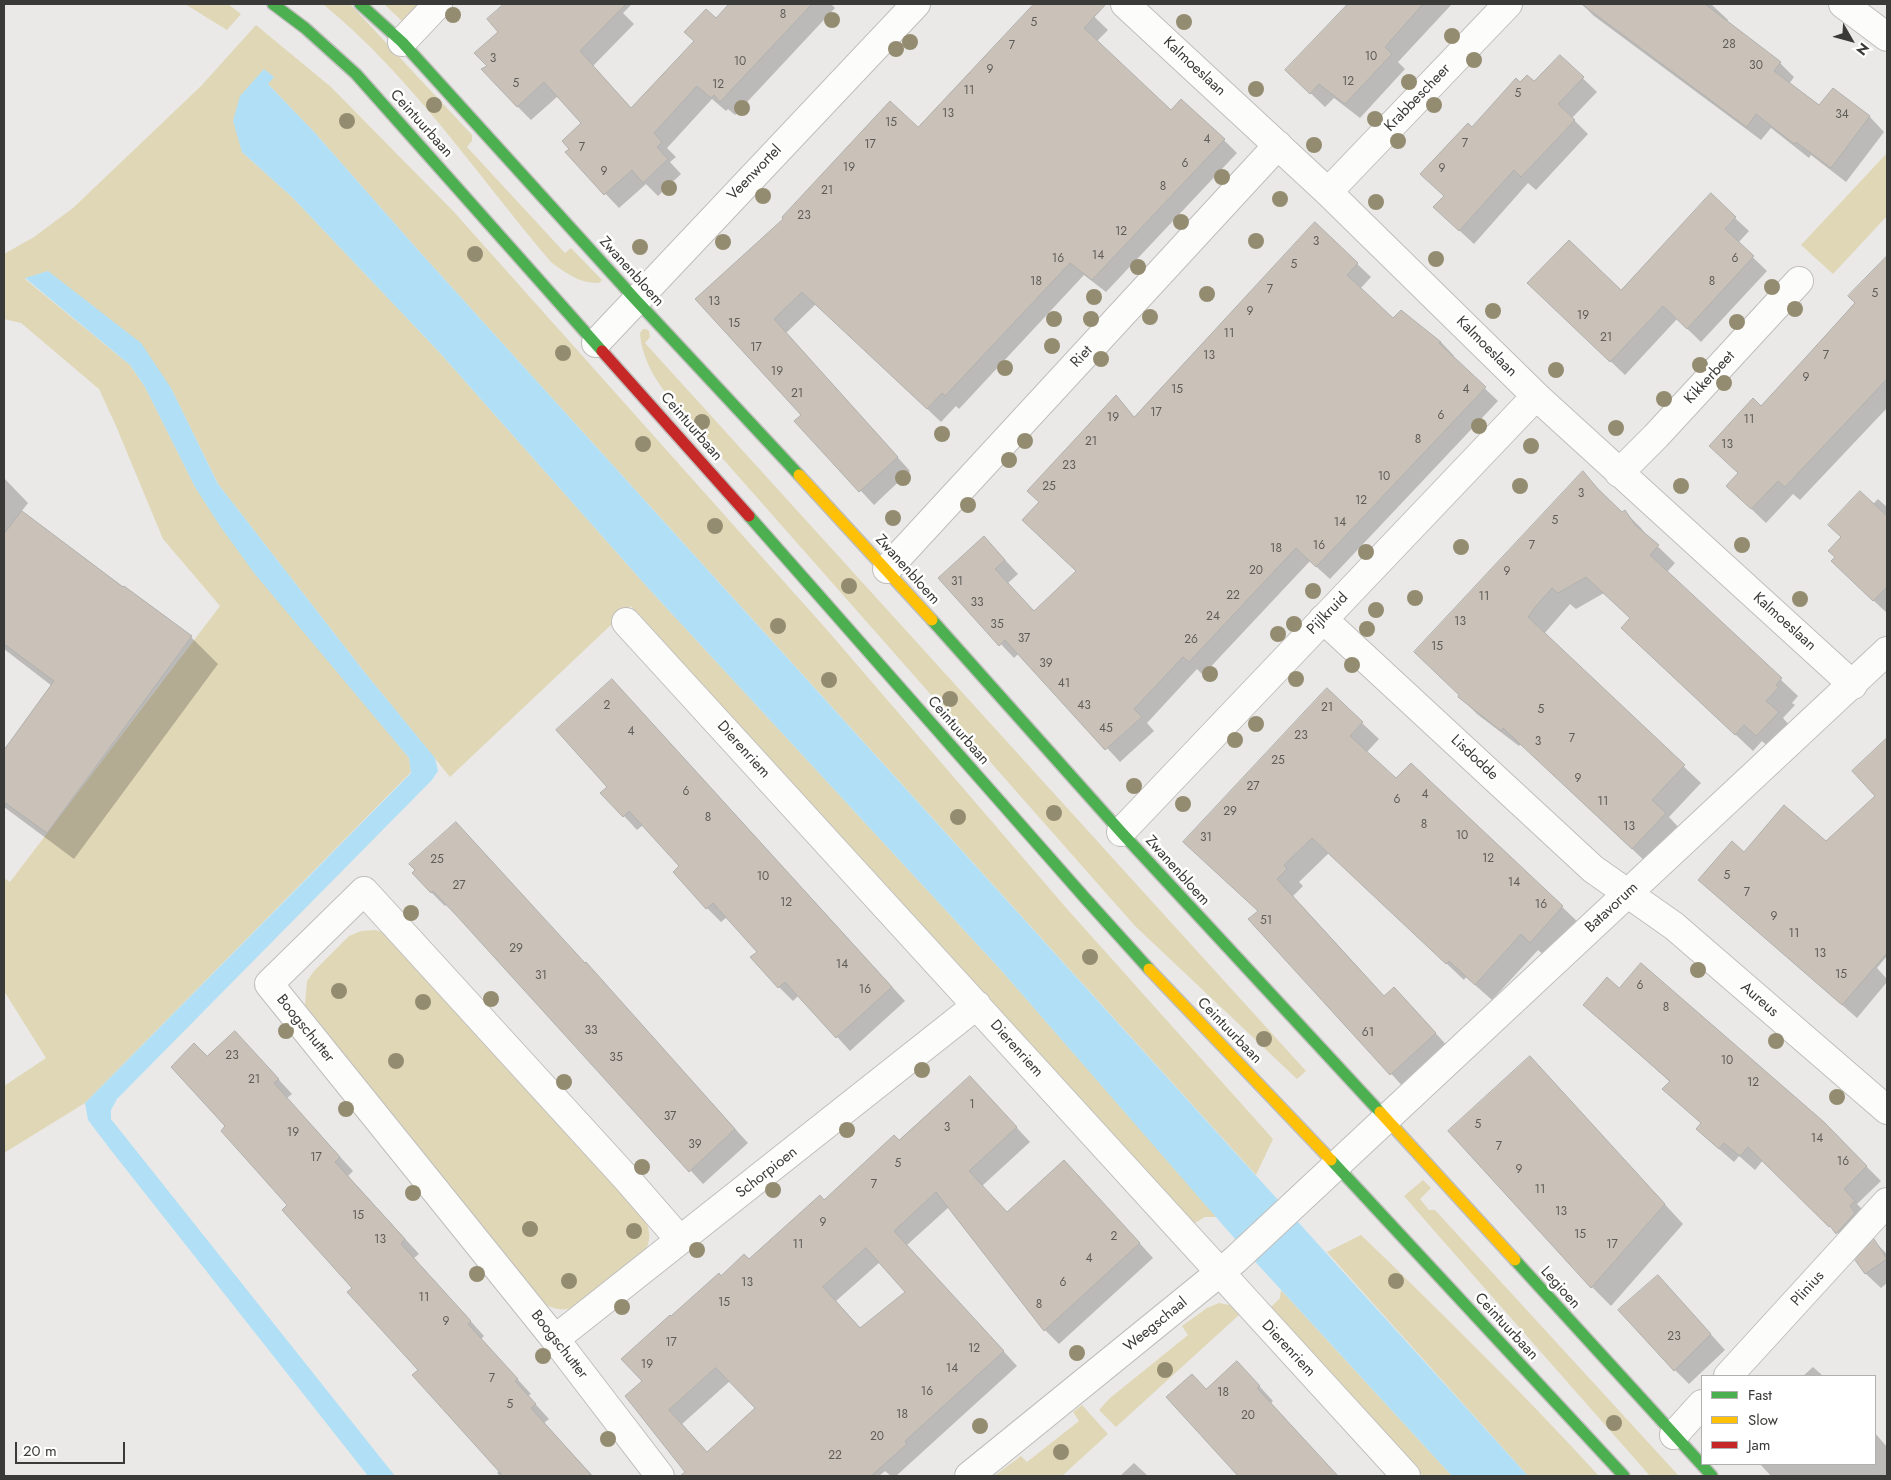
<!DOCTYPE html>
<html>
<head>
<meta charset="utf-8">
<style>
  body { margin:0 }
  #map { position:relative; width:1891px; height:1480px; overflow:hidden; background:#eae9e7; font-family:Jost,sans-serif }
  canvas { display:block }
  .frame { position:absolute; inset:0; border:5px solid #3a3a38; pointer-events:none }
  .legend { position:absolute; left:1701px; top:1375px; width:175px; height:90px; box-sizing:border-box; background:#fff; border:1px solid #b0b0af; margin:0; padding:6px 9px; list-style:none; font-size:15px; color:#3a3a38 }
  .legend li { display:flex; align-items:center; gap:10px; height:25px }
  .legend b { width:25px; border:1px solid #b0b0af }
  .north { position:absolute; left:1826px; top:15px; width:50px; height:50px; -webkit-text-stroke:4px #fff; paint-order:stroke; rotate:128deg; font-size:14px; font-weight:700; line-height:20px; text-align:center; color:#3a3a38 }
  .north::after { content:''; display:block; margin:auto; width:18px; height:22px; background:#3a3a38; clip-path:polygon(50% 0,100% 100%,50% 72%,0 100%) }
  .scale { position:absolute; left:15px; top:1442px; width:110px; height:22px; box-sizing:border-box; border:2px solid #3a3a38; border-top:0; padding-left:6px; font-size:15px; line-height:18px; white-space:nowrap; color:#3a3a38; -webkit-text-stroke:4px #fff; paint-order:stroke }
</style>
</head>
<body>
<div id="map">
<canvas width="1891" height="1480"></canvas>
<div class="frame"></div>
<ul class="legend">
<li><b style="height:6px;background:#4caf50"></b>Fast</li>
<li><b style="height:6px;background:#ffc107"></b>Slow</li>
<li><b style="height:6px;background:#c62828"></b>Jam</li>
</ul>
<div class="north">N</div>
<div class="scale">20 m</div>
</div>
<script>
const g = document.querySelector('canvas').getContext('2d');
g.lineJoin = 'round';
function fillPath(path, color) {
  g.fillStyle = color;
  g.fill(path, 'evenodd');
}
function stroke(path, color, width, dash) {
  g.strokeStyle = color;
  g.lineWidth = width;
  g.lineCap = dash ? 'butt' : 'round';
  g.setLineDash(dash || []);
  g.stroke(path);
}
function drawText(font, color, halo, rows, align = 'center') {
  g.font = font + ' Jost,sans-serif';
  g.lineWidth = 5;
  g.setLineDash([]);
  g.textBaseline = 'middle';
  g.strokeStyle = halo;
  g.fillStyle = color;
  for (const [text, x, y, turn = 0] of rows) {
    g.save();
    g.translate(x, y);
    g.rotate((+turn || 0) * Math.PI / 180);
    g.textAlign = isNaN(turn) ? turn : align;
    if (halo) g.strokeText(text, 0, 0);
    g.fillText(text, 0, 0);
    g.restore();
  }
}
const green = new Path2D(`
  M185 4H228L241 14 227 30Z
  M323 4H350L472 135V141L467 147 565 253 571 248 602 280 599 283C581 284 565 273 551 262 476 174 413 78 323 4Z
  M384 4H421L403 22Z
  M256 25 331 87 454 212 828 631 1068 910 1273 1139 1256 1175 418 250 315 133 267 83 264 69 242 152 293 198 440 353 649 589 1000 969 1217 1217H1205L1193 1224 631 606 450 777 366 674 218 484 171 388 48 271 25 279 130 365 145 387 195 487 409 758 411 772 85 1103 4 1153V1086L46 1058 4 991V878L10 882 220 606 163 539 116 426 99 389 21 323 4 319V254L34 237 73 208 201 86Z
  M1887 153V216L1833 274 1801 245Z
  M643 329H646L649 331 650 337 645 343 1306 1071 1297 1079 1135 926 678 408C659 386 642 362 640 333Z
  M375 930 387 933 644 1216C651 1232 652 1243 641 1257 625 1269 584 1306 567 1309 558 1311 548 1306 540 1302L305 1005 307 981 314 971 349 936 361 931Z
  M1423 1180 1431 1188 1420 1199 1429 1210H1435L1679 1476H1650L1437 1234 1404 1196Z
  M1361 1235C1442 1313 1523 1393 1599 1476H1528L1327 1252Z
  M1281 1290 1452 1476H1423L1270 1308 1280 1298Z
  M1219 1303 1230 1305 1239 1315 1116 1427 1099 1410 1110 1398 1188 1335 1182 1326 1207 1308Z
  M1082 1405 1108 1434 1062 1476H994L1021 1456 1027 1462 1079 1421 1073 1412Z`);
const water = new Path2D(`
  M264 69 274 77 268 84 315 133 418 250 1528 1476H1452L1249 1255 1000 969 649 589 440 353 293 198 242 152 233 121 240 96Z
  M48 271 141 343 171 388 218 484 366 674 435 758 438 771 432 780 117 1099 111 1110V1119L395 1476H368L110 1149 88 1120 85 1103 411 773 409 758 254 573 220 526 195 487 145 387 130 365 25 278Z`);
const shadow = new Path2D(`
  M506 4H632L623 13 634 24 593 66 632 109 730 4H831L835 8 735 115 728 109 726 111 712 99 667 148 676 157 670 162 681 174 658 196 646 184 619 208 566 152 571 149 583 124 558 96 531 120 517 106 489 67 500 32 489 19Z
  M1036 4H1081L1108 30 1096 42 1171 112 1224 140 1237 153 1106 292 1084 275 959 409 956 406 941 422 816 304 786 333 910 471 874 505 796 421 802 415 697 299 918 129Z
  M1347 4H1452L1398 62 1405 69 1360 118 1334 98 1325 107 1301 84Z
  M1582 4H1711L1728 20 1727 22 1780 63 1794 77 1789 84 1820 107 1833 90 1870 117 1884 132 1846 182 1811 155 1809 158 1771 128 1761 140 1594 16Z
  M1560 56 1597 92 1572 118 1588 134 1536 190 1528 183 1474 244 1449 221 1445 196 1472 129 1520 84 1534 83Z
  M1735 218 1749 231 1738 243 1767 271 1701 342 1677 319 1625 375 1543 297 1621 291Z
  M1315 224 1371 277 1360 289 1393 319 1401 311 1441 342 1454 356 1452 357 1498 401 1330 579 1310 561 1203 675 1197 669 1147 723 1154 731 1120 762 1019 653 1014 658 939 578 997 551 1018 574 1008 583 1034 612 1077 571 1041 502 1116 397 1135 418Z
  M1887 265V408L1800 500 1793 494 1766 523 1742 500 1739 474 1761 407 1807 358Z
  M1583 473 1622 513 1624 511 1641 528 1648 537 1675 563 1667 572 1798 696 1792 703 1795 705 1783 718 1794 730 1774 752 1762 741 1753 751 1640 645 1632 619 1604 593 1576 609 1570 604 1544 634 1701 783 1669 817 1682 831 1649 865 1521 744 1519 746 1477 714 1460 697Z
  M4 478 28 503 21 512 191 637 218 664 74 859 4 807V752L52 686 4 649Z
  M1878 499 1887 507V613L1847 576 1873 504Z
  M1327 690 1379 739 1366 753 1396 780 1411 764 1579 923 1547 958 1538 950 1492 1000 1466 977 1464 980 1329 853 1299 882 1303 886 1293 896 1385 997 1410 1005 1451 1050 1407 1091 1250 920 1259 911Z
  M626 695 905 1001 850 1051 799 995 793 1001 779 987 759 952 727 917 721 922 707 908 674 872 681 866 643 825 637 830 624 816 609 787Z
  M1887 740V956L1877 968 1887 979V982L1857 1018 1699 880 1744 854 1826 842 1877 796 1854 771Z
  M417 870 586 964 748 1143 703 1184 447 904 445 906 431 892Z
  M1620 990 1823 1123 1881 1181 1857 1204 1869 1216 1852 1247 1763 1160 1755 1170 1739 1156 1734 1162 1712 1143 1702 1124 1664 1089 1670 1082 1585 1005Z
  M235 1032 292 1094 287 1098 353 1171 348 1176 419 1254 414 1258 484 1336 481 1339 531 1394 528 1396 549 1419 544 1423 593 1476H500L497 1473 500 1470 227 1126 207 1057Z
  M1530 1058 1683 1224 1611 1306 1592 1287Z
  M983 1091 1030 1142 982 1186 1007 1213 1078 1175 1153 1258 1059 1344 1045 1330 949 1207 907 1245 1017 1366 896 1476H891L885 1471 879 1476H691L627 1396 643 1382 671 1318 721 1278 749 1261 899 1142ZM880 1262 907 1292 861 1329 836 1301ZM730 1381 756 1408 708 1453 682 1424Z
  M1874 1241 1887 1254V1283L1881 1288 1866 1274 1857 1260Z
  M1672 1291 1725 1350 1689 1384 1675 1370Z
  M1813 1367 1823 1376H1803Z
  M1192 1375 1207 1390 1251 1377 1273 1401 1271 1403 1337 1476H1240L1168 1397Z
  M1875 1433 1887 1447V1476H1771L1760 1464H1875Z
  M1134 1463 1148 1476H1120Z`);
const building = new Path2D(`
  M504 4H626L580 51 631 108 694 41 684 32 706 9 716 18 729 4H812L720 102 714 95 711 98 697 86 654 133 662 142 657 147 668 159 643 183 632 170 604 195 565 152 569 149 562 141 581 123 544 82 517 107 481 69 487 66 474 53 498 32 487 19Z
  M1034 4H1106L1084 28 1171 110 1181 99 1225 139 1092 280 1070 263 945 396 942 393 927 409 802 292 774 319 898 457 859 492 794 421 801 415 695 299 783 219 782 217 890 101 918 127Z
  M1348 4H1423L1385 47 1392 54 1345 104 1319 84 1310 94 1285 70Z
  M1582 4H1705L1781 62 1774 71 1819 105 1833 88 1870 116 1831 168 1796 142 1794 144 1756 114 1747 127Z
  M1560 55 1584 77 1558 104 1575 120 1521 177 1514 170 1459 231 1433 207 1444 196 1420 174 1468 123 1472 127 1516 78 1520 82 1527 75 1534 81Z
  M1711 193 1736 217 1725 229 1754 256 1687 329 1663 306 1610 362 1527 283 1569 240 1621 290Z
  M1315 222 1358 263 1347 275 1393 318 1401 310 1441 342 1439 343 1486 387 1316 567 1296 548 1189 662 1183 657 1134 709 1142 717 1105 750 1005 640 999 646 938 578 984 536 1005 560 995 569 1034 611 1076 571 1022 520 1039 502 1027 491 1116 395 1134 417Z
  M1887 256V379L1785 487 1778 481 1751 509 1726 486 1738 473 1709 446 1753 398 1761 406 1806 357 1855 303 1848 296Z
  M1583 471 1597 488 1622 512 1625 510 1635 525 1659 545 1650 555 1782 678 1776 685 1779 687 1766 701 1779 712 1756 736 1744 725 1735 735 1621 628 1630 618 1586 577 1558 593 1552 588 1536 606 1528 617 1685 765 1652 800 1666 813 1632 849 1503 728 1501 731 1458 697 1459 695 1414 652Z
  M1860 491 1887 516V587L1873 601 1831 561 1835 557 1828 551 1841 537 1828 525Z
  M22 511 123 587 124 586 192 636 47 833 4 802V750L54 681 4 644V534Z
  M612 679 892 987 836 1038 785 982 778 988 750 957 757 952 713 903 706 909 673 872 679 866 629 811 623 817 600 793 607 787 556 730Z
  M1327 688 1363 722 1350 736 1396 778 1411 763 1563 906 1530 943 1521 934 1475 985 1449 961 1446 964 1312 838 1284 865 1287 869 1277 879 1384 996 1394 987 1436 1033 1390 1075 1248 919 1258 911 1183 842Z
  M1887 738V953L1842 1005 1698 880 1732 841 1744 852 1784 805 1826 841 1875 796 1852 771Z
  M456 822 585 963 586 962 735 1129 689 1172 456 915 433 891 431 893 412 873 415 870 409 864Z
  M1641 963 1824 1122 1867 1166 1844 1189 1855 1201 1850 1206 1855 1213 1836 1234 1830 1226 1829 1227 1748 1147 1740 1156 1724 1143 1719 1149 1696 1129 1701 1123 1662 1089 1670 1081 1583 1005 1607 977 1619 988Z
  M235 1031 279 1079 274 1083 340 1157 335 1162 405 1239 401 1244 471 1321 468 1324 518 1379 515 1381 536 1404 531 1408 592 1476H503L412 1375 418 1370 347 1292 352 1288 282 1210 287 1205 221 1131 225 1126 171 1067 194 1043 207 1056Z
  M1530 1056 1665 1204 1591 1288 1448 1131Z
  M970 1076 1017 1127 969 1171 1007 1212 1064 1160 1140 1243 1044 1331 936 1192 894 1231 1004 1351 905 1441 907 1444 871 1476H680L685 1472 625 1396 642 1381 621 1359 670 1315 671 1316 719 1273 721 1276 744 1254 749 1259 820 1195 824 1200 894 1135 899 1140ZM866 1248 905 1292 860 1328 823 1287ZM716 1368 755 1408 707 1452 669 1410Z
  M1874 1239 1887 1259 1865 1274 1855 1260Z
  M1658 1275 1711 1334 1674 1371 1618 1310Z
  M1237 1361 1260 1386 1257 1388 1338 1476H1238L1166 1397 1192 1374 1206 1389Z`);
const street = new Path2D(`
  M1125 4 1328 192 1536 396 1853 685
  M1843 4 1887 37
  M402 42 438 4
  M1328 192 1508 4
  M596 343 916 4
  M1619 473 1656 436 1799 281
  M887 569 1278 145
  M1323 619 1593 869 1674 926 1887 1110
  M626 622 1406 1476
  M1121 832 1536 396
  M555 1339 977 1005
  M1728 1376 1887 1202
  M1674 1435 1702 1404
  M660 1476 555 1339 269 984 364 891 627 1179 680 1240
  M969 1476 1235 1260 1887 651`);
const fast = new Path2D(`
  M273 4 305 28 356 74 602 351
  M360 4 402 42 635 299 799 475
  M749 516 1085 898 1149 969
  M932 620 1121 832 1380 1112
  M1331 1160 1624 1476
  M1515 1260 1712 1476`);
const slow = new Path2D(`
  M799 475 932 620
  M1149 969 1331 1160
  M1380 1112 1515 1260`);
const jam = new Path2D(`
  M602 351 749 516`);
const trees = [
  [453,15],
  [832,20],
  [1184,22],
  [1452,36],
  [910,42],
  [896,49],
  [1474,60],
  [1409,82],
  [1256,89],
  [434,105],
  [1434,105],
  [742,108],
  [1375,119],
  [347,121],
  [1398,141],
  [1314,145],
  [1222,177],
  [669,188],
  [763,196],
  [1280,199],
  [1376,202],
  [1181,222],
  [1256,241],
  [723,242],
  [640,247],
  [475,254],
  [1436,259],
  [1138,267],
  [1772,287],
  [1207,294],
  [1094,297],
  [1795,309],
  [1493,311],
  [1150,317],
  [1054,319],
  [1091,319],
  [1737,322],
  [1052,346],
  [563,353],
  [1101,359],
  [1700,365],
  [1005,368],
  [1556,370],
  [1724,383],
  [1664,399],
  [702,422],
  [1479,426],
  [1616,428],
  [942,434],
  [1025,441],
  [643,444],
  [1531,446],
  [1009,460],
  [903,478],
  [1520,486],
  [1681,486],
  [968,505],
  [893,518],
  [715,526],
  [1742,545],
  [1461,547],
  [1366,552],
  [849,586],
  [1313,591],
  [1415,598],
  [1800,599],
  [1376,610],
  [1294,624],
  [778,626],
  [1367,629],
  [1278,634],
  [1352,665],
  [1210,674],
  [1296,679],
  [829,680],
  [950,699],
  [1256,724],
  [1235,740],
  [1134,786],
  [1183,804],
  [1054,813],
  [958,817],
  [411,913],
  [1090,957],
  [1698,970],
  [339,991],
  [491,999],
  [423,1002],
  [286,1031],
  [1264,1039],
  [1776,1041],
  [396,1061],
  [922,1070],
  [564,1082],
  [1837,1097],
  [346,1109],
  [847,1130],
  [642,1167],
  [773,1190],
  [413,1193],
  [530,1229],
  [634,1231],
  [697,1250],
  [477,1274],
  [569,1281],
  [1396,1281],
  [622,1307],
  [1077,1353],
  [543,1356],
  [1165,1370],
  [1614,1423],
  [980,1426],
  [608,1439],
  [1061,1452]
];
const numberNames = [
  ["8",783,15],
  ["5",1034,23],
  ["28",1729,45],
  ["7",1012,46],
  ["10",1371,57],
  ["3",493,59],
  ["10",740,62],
  ["30",1756,66],
  ["9",990,70],
  ["12",1348,82],
  ["5",516,84],
  ["12",718,85],
  ["11",969,91],
  ["5",1518,94],
  ["13",948,114],
  ["34",1842,115],
  ["15",891,123],
  ["4",1207,140],
  ["7",1465,144],
  ["17",870,145],
  ["7",582,148],
  ["6",1185,164],
  ["19",849,168],
  ["9",1442,169],
  ["9",604,172],
  ["8",1163,187],
  ["21",827,191],
  ["23",804,216],
  ["12",1121,232],
  ["3",1316,242],
  ["14",1098,256],
  ["16",1058,259],
  ["6",1735,259],
  ["5",1294,265],
  ["18",1036,282],
  ["8",1712,282],
  ["7",1270,290],
  ["5",1875,294],
  ["13",714,302],
  ["9",1250,312],
  ["19",1583,316],
  ["15",734,324],
  ["11",1229,334],
  ["21",1606,338],
  ["17",756,348],
  ["13",1209,356],
  ["7",1826,356],
  ["19",777,372],
  ["9",1806,378],
  ["15",1177,390],
  ["4",1466,390],
  ["21",797,394],
  ["17",1156,413],
  ["6",1441,416],
  ["19",1113,418],
  ["11",1749,420],
  ["8",1418,440],
  ["21",1091,442],
  ["13",1727,445],
  ["23",1069,466],
  ["10",1384,477],
  ["25",1049,487],
  ["3",1581,494],
  ["12",1361,501],
  ["5",1555,521],
  ["14",1340,523],
  ["16",1319,546],
  ["7",1532,546],
  ["18",1276,549],
  ["20",1256,571],
  ["9",1507,572],
  ["31",957,582],
  ["22",1233,596],
  ["11",1484,597],
  ["33",977,603],
  ["24",1213,617],
  ["13",1460,622],
  ["35",997,625],
  ["37",1024,639],
  ["26",1191,640],
  ["15",1437,647],
  ["39",1046,664],
  ["41",1064,684],
  ["2",607,706],
  ["43",1084,706],
  ["21",1327,708],
  ["5",1541,710],
  ["45",1106,729],
  ["4",631,732],
  ["23",1301,736],
  ["7",1572,739],
  ["3",1538,742],
  ["25",1278,761],
  ["9",1578,779],
  ["27",1253,787],
  ["6",686,792],
  ["4",1425,795],
  ["6",1397,800],
  ["11",1603,802],
  ["29",1230,812],
  ["8",708,818],
  ["8",1424,825],
  ["13",1629,827],
  ["10",1462,836],
  ["31",1206,838],
  ["12",1488,859],
  ["25",437,860],
  ["5",1727,876],
  ["10",763,877],
  ["14",1514,883],
  ["27",459,886],
  ["7",1747,893],
  ["12",786,903],
  ["16",1541,905],
  ["9",1774,917],
  ["51",1266,921],
  ["11",1794,934],
  ["29",516,949],
  ["13",1820,954],
  ["14",842,965],
  ["15",1841,975],
  ["31",541,976],
  ["6",1640,986],
  ["16",865,990],
  ["8",1666,1008],
  ["33",591,1031],
  ["61",1368,1033],
  ["23",232,1056],
  ["35",616,1058],
  ["10",1727,1061],
  ["21",254,1080],
  ["12",1753,1083],
  ["1",972,1105],
  ["37",670,1117],
  ["5",1478,1125],
  ["3",947,1128],
  ["19",293,1133],
  ["14",1817,1139],
  ["39",695,1145],
  ["7",1499,1147],
  ["17",316,1158],
  ["16",1843,1162],
  ["5",898,1164],
  ["9",1519,1170],
  ["7",874,1185],
  ["11",1540,1190],
  ["13",1561,1212],
  ["15",358,1216],
  ["9",823,1223],
  ["15",1580,1235],
  ["2",1114,1237],
  ["13",380,1240],
  ["11",798,1245],
  ["17",1612,1245],
  ["4",1089,1259],
  ["13",747,1283],
  ["6",1063,1283],
  ["11",424,1298],
  ["15",724,1303],
  ["8",1039,1305],
  ["9",446,1322],
  ["23",1674,1337],
  ["17",671,1343],
  ["12",974,1349],
  ["19",647,1365],
  ["14",952,1369],
  ["7",492,1379],
  ["16",927,1392],
  ["18",1223,1393],
  ["5",510,1405],
  ["18",902,1415],
  ["20",1248,1416],
  ["20",877,1437],
  ["22",835,1456]
];
const streetNames = [
  ["Kalmoeslaan",1194,67,43],
  ["Krabbescheer",1418,98,-46],
  ["Ceintuurbaan",421,124,48],
  ["Veenwortel",755,173,-46],
  ["Zwanenbloem",631,272,48],
  ["Kalmoeslaan",1486,347,45],
  ["Riet",1082,357,-47],
  ["Kikkerbeet",1710,378,-47],
  ["Ceintuurbaan",691,427,49],
  ["Zwanenbloem",907,570,48],
  ["Pijlkruid",1328,614,-46],
  ["Kalmoeslaan",1784,622,42],
  ["Ceintuurbaan",958,731,49],
  ["Dierenriem",743,750,48],
  ["Lisdodde",1474,758,43],
  ["Zwanenbloem",1177,871,48],
  ["Batavorum",1612,908,-43],
  ["Aureus",1759,1000,41],
  ["Boogschutter",305,1029,51],
  ["Ceintuurbaan",1229,1031,46],
  ["Dierenriem",1016,1049,48],
  ["Schorpioen",767,1173,-38],
  ["Legioen",1560,1288,48],
  ["Plinius",1808,1289,-48],
  ["Weegschaal",1156,1325,-39],
  ["Ceintuurbaan",1506,1327,47],
  ["Boogschutter",559,1345,52],
  ["Dierenriem",1288,1349,47]
];
fillPath(green, '#e0d7b7');
fillPath(water, '#b1e0f6');
fillPath(shadow, '#0003');
fillPath(building, '#cac2b8');
stroke(building, '#b0b0ae', 1);
stroke(street, '#bfbebc', 30);
stroke(fast, '#bfbebc', 14);
stroke(slow, '#bfbebc', 14);
stroke(jam, '#bfbebc', 14);
stroke(street, '#fcfcfb', 28);
stroke(fast, '#4caf50', 11);
stroke(slow, '#ffc107', 11);
stroke(jam, '#c62828', 11);
g.fillStyle = '#948c71';
for (const [x, y] of trees) {
  g.beginPath();
  g.arc(x, y, 8, 0, 2 * Math.PI);
  g.fill();
}
drawText('12px', '#5e5c58', null, numberNames);
drawText('15px', '#3a3a38', '#fff', streetNames);
</script>
</body>
</html>
